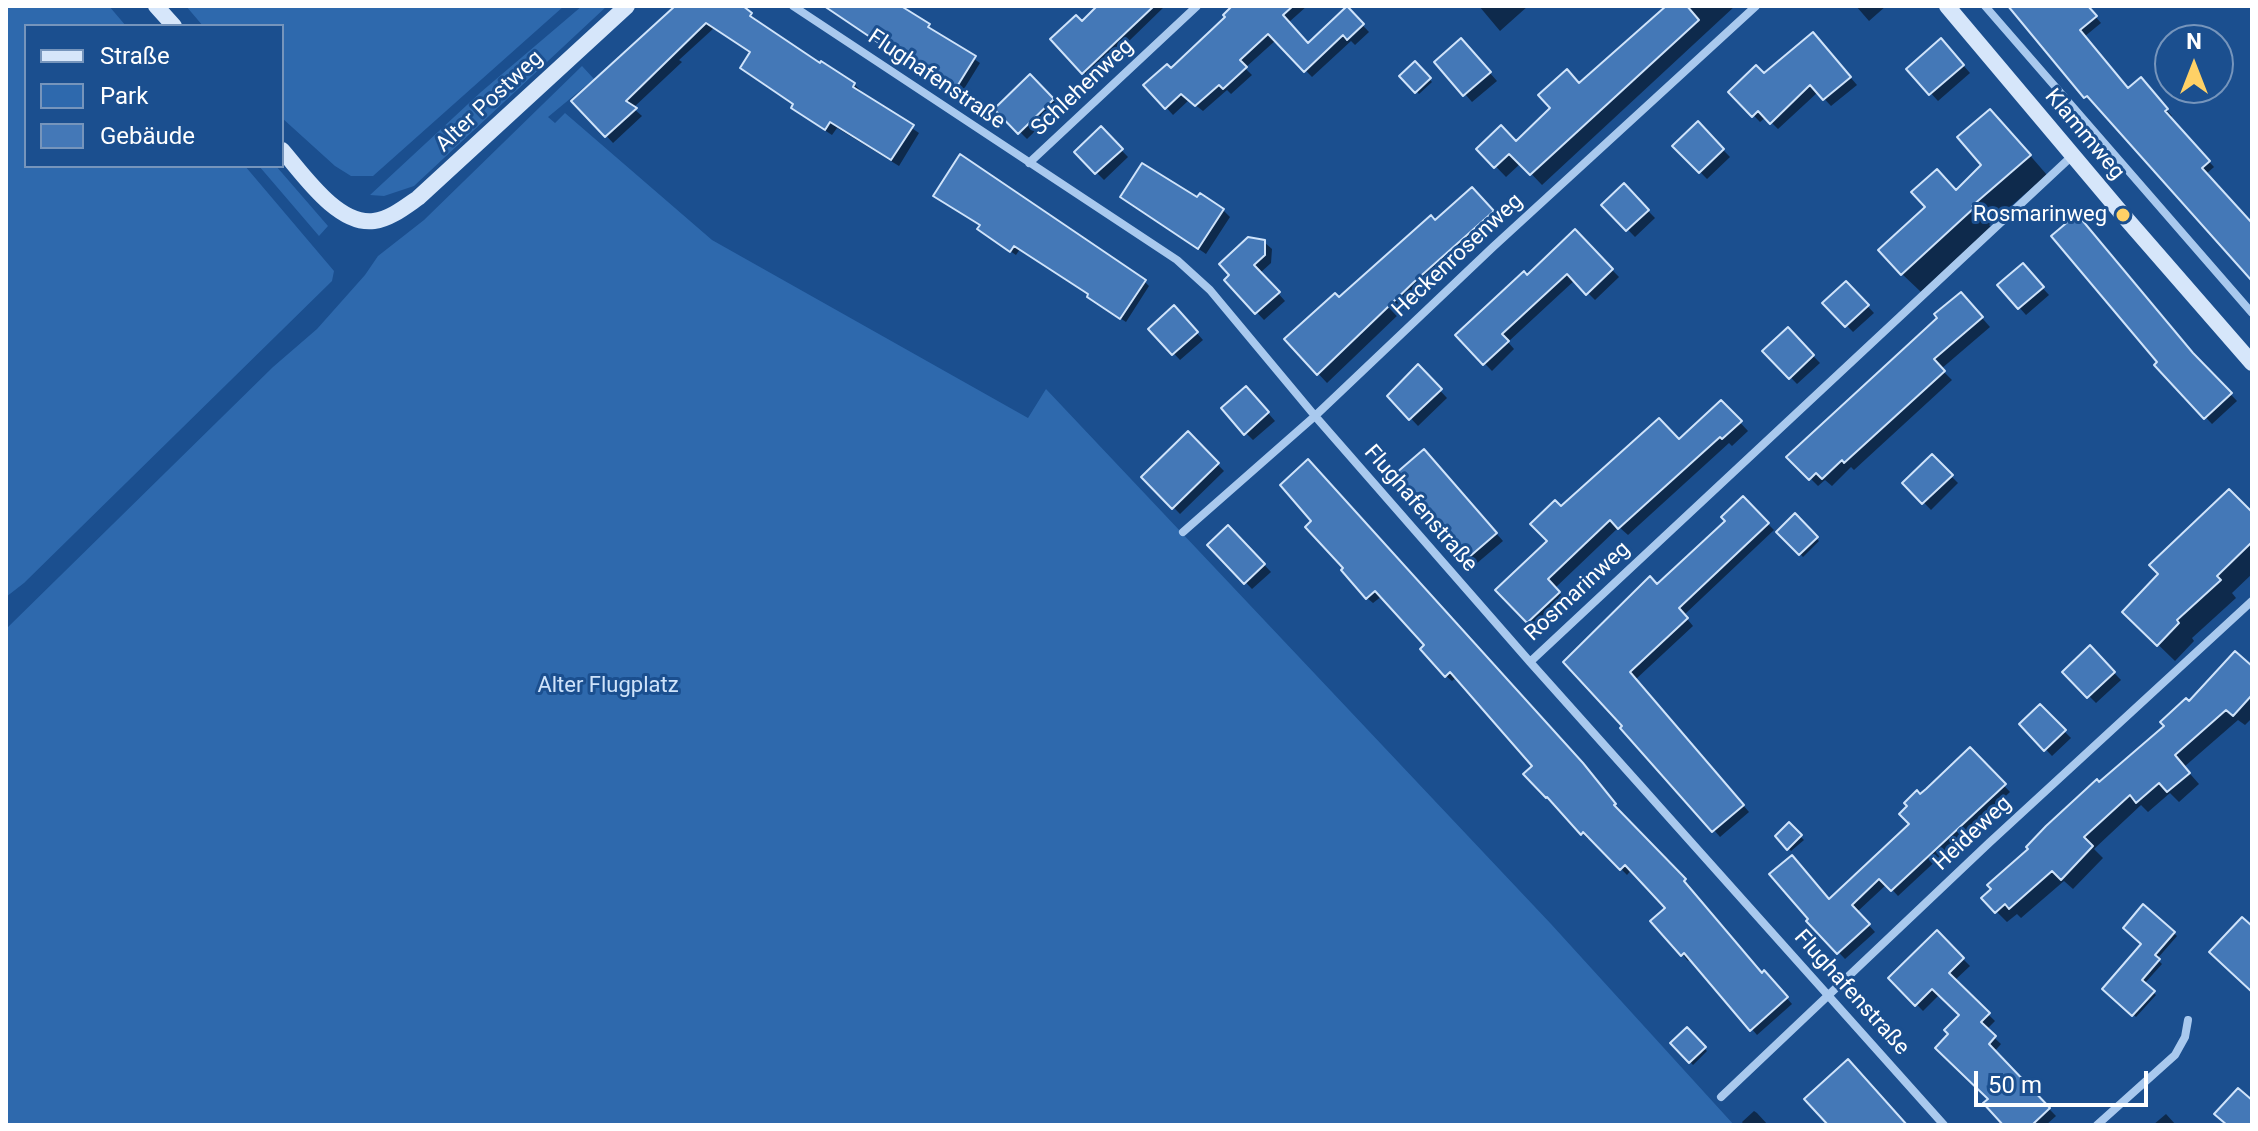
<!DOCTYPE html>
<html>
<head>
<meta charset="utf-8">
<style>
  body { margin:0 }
  #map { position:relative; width:2258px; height:1131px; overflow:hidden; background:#1b4f8f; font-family:Roboto,sans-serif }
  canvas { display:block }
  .frame { position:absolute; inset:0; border:8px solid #fff; pointer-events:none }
  .legend { position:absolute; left:24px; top:24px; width:260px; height:144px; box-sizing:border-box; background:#1b4f8f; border:2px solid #7695bc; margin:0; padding:10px 14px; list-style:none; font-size:24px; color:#fff }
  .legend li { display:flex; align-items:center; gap:16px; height:40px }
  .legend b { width:40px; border:2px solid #7695bc }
  .north { position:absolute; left:2154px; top:24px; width:80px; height:80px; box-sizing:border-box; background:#1b4f8f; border:2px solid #7695bc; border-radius:50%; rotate:0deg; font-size:22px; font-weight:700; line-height:32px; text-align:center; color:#fff }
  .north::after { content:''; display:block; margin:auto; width:28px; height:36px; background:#ffd166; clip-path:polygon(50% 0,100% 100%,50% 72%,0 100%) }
  .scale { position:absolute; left:1974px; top:1071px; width:174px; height:36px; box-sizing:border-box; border:4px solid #fff; border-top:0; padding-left:10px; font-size:24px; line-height:28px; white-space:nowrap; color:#fff; -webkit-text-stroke:6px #1b4f8f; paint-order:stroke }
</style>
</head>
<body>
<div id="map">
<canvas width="2258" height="1131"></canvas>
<div class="frame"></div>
<ul class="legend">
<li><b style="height:10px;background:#d6e6fa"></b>Straße</li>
<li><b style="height:22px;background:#2e69ad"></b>Park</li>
<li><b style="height:22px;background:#4478b7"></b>Gebäude</li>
</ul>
<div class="north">N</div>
<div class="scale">50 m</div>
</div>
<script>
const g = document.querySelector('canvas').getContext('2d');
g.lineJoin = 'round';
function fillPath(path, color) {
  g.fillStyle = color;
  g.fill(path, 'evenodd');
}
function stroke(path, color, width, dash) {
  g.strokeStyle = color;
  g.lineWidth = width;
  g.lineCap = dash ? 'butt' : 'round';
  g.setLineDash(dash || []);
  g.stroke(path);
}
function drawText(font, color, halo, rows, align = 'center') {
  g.font = font + ' Roboto,sans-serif';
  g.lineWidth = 6;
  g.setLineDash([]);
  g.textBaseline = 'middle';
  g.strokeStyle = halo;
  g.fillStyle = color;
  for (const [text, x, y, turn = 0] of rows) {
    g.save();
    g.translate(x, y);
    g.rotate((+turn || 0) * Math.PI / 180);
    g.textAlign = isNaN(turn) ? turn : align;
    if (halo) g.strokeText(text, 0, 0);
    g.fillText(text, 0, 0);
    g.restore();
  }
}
const green = new Path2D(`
  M6 6H109L126 26H26V166H245L334 271 332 281 24 583 6 597Z
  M186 6H564L373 176H351L335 166 282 118V26H203Z
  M582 6H607L414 186 384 196 370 195 481 92Z
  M582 66 594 79 548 117 555 123 565 113 712 240 1028 418 1046 389 1551 924 1734 1125H6V629L273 367 317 329 365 275 378 256 424 220Z
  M259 166H276L328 226 319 236Z`);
const shadow = new Path2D(`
  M678 6H739L758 21 756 23 854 84 861 91 860 93 919 133 899 166 837 128 832 135 800 114 793 108 795 105 749 75 742 68 752 54 714 28 679 60 682 62 633 108 642 116 613 143 574 101Z
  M841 6H897L980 63 959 97 887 50Z
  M1100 6H1165L1090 79 1053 39 1082 24Z
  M1235 6H1307L1288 23 1308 46 1347 9 1369 32 1355 45 1351 41 1312 77 1276 40 1245 68 1252 75 1231 94 1227 90 1203 111 1189 100 1173 115 1146 85 1171 70 1228 17Z
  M1479 6H1528L1500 31Z
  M1668 6H1735L1542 185 1521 163 1506 177 1479 149 1516 143Z
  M1856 6H1886L1869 21Z
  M2009 6H2086L2101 23 2084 37 2128 90 2146 85 2172 116 2169 118 2214 167 2206 174 2252 226V277L2093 100 2091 102 2086 96Z
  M1820 42 1857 85 1831 106 1818 92 1778 129 1766 117 1760 122 1731 92 1764 76Z
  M1468 48 1497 81 1472 102 1437 62Z
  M1948 48 1970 73 1938 101 1909 69Z
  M1415 64 1432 82 1419 94 1402 76Z
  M1030 77 1060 107 1027 139 997 109Z
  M1698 124 1730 157 1707 179 1675 146Z
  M1101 129 1128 157 1104 180 1077 153Z
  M2008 130 2047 175 1989 225 1991 227 1921 292 1902 274 1957 192 1984 165Z
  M1624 186 1655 218 1635 237 1604 205Z
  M1472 189 1501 221 1423 291 1327 383 1287 340 1436 222Z
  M936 196 1144 281 1149 286 1126 322 1094 301 1090 295 1020 249 1016 255 985 234 982 226Z
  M1123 197 1198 200 1223 210 1230 217 1206 254Z
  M1575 232 1619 277 1595 300 1575 280 1508 342 1514 349 1492 371 1458 336 1527 277Z
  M1264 242 1272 249 1271 263 1260 273 1285 301 1264 320 1226 280Z
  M2029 273 2049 295 2026 315 2000 286Z
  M1846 283 1874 313 1853 332 1825 303Z
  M1969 303 1990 327 1941 369 1952 380 1854 470 1851 467 1832 486 1825 480 1818 486 1789 457Z
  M1181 315 1203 340 1180 360 1151 329Z
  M1788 330 1820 363 1797 384 1765 351Z
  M2159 362H2200L2237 401 2212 424 2156 365Z
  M1418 367 1447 398 1418 426 1390 396Z
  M1253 396 1275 421 1253 440 1246 433Z
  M1721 402 1748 431 1732 446 1729 443 1628 535 1619 527 1555 588 1566 601 1536 629 1498 590 1549 541 1679 442Z
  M1188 434 1224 471 1180 514 1144 477Z
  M1932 457 1958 483 1931 510 1905 483Z
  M1431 459 1503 541 1476 564 1398 474Z
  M1743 499 1774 530 1684 615 1693 626 1635 680 1749 812 1720 837 1625 726 1565 662 1657 586 1728 521Z
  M2252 508V574L2232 593 2236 598 2192 638 2194 641 2175 661 2142 629Z
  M1795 516 1819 541 1803 557 1779 532Z
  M1228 527 1271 572 1252 589 1210 545Z
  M1308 527 1588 772 1620 810 1619 812 1690 886 1688 888 1762 975 1770 979 1792 1004 1757 1035 1691 958 1688 961 1653 921 1668 908 1632 869 1627 875 1590 837 1588 839 1582 833 1554 801 1535 766 1457 677 1452 681 1446 676 1427 646 1382 596 1373 603 1367 598 1346 568Z
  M2090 648 2121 680 2096 703 2065 672Z
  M2252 669V718L2245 725 2238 720 2184 767 2199 784 2179 802 2170 793 2148 812 2141 805 2094 849 2103 858 2073 889 2064 881 2021 918 2017 914 2007 922 1996 911 2099 784 2189 704Z
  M2040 707 2071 738 2052 756 2022 724Z
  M1970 750 2010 792 1898 896 1887 884 1857 912 1875 932 1845 959 1809 921 1912 824 1920 796Z
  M1789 825 1804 840 1791 851 1777 836Z
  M2144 907 2177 936 2157 959 2162 964 2144 984 2156 995 2136 1017 2104 988 2144 944Z
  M1937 933 1970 966 1954 981 1995 1021 1986 1030 2001 1044 1994 1052 2056 1116 2046 1125H2006L1951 1034 1962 1015 1940 994 1923 1011 1891 978Z
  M1687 1030 1707 1051 1693 1065 1672 1043Z
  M1754 1111 1757 1113 1768 1125H1744L1742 1122Z
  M2166 1114 2176 1125H2153Z`);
const building = new Path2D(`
  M675 6H743L752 13 750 16 820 63 821 61 855 83 853 87 914 125 891 160 830 122 825 130 791 108 793 104 740 68 750 52 706 23 626 101 637 108 605 137 571 101Z
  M824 6H901L930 24 928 27 976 56 953 93Z
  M1097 6H1154L1082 74 1050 39 1076 15 1082 21Z
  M1232 6H1293L1283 15 1308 43 1347 6 1364 24 1347 40 1343 35 1304 72 1268 34 1240 60 1247 67 1223 89 1219 85 1195 106 1181 94 1165 109 1143 85 1167 64 1171 68 1225 17 1223 15Z
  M1666 6H1687L1699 20 1530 175 1509 154 1494 168 1476 149 1501 125 1516 141 1550 108 1538 95 1567 69 1579 83Z
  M2008 6H2088L2097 16 2080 30 2128 88 2141 77 2168 109 2165 111 2210 161 2202 168 2252 223V281L2087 96 2084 98Z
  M1813 32 1851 77 1823 100 1810 85 1770 124 1758 111 1752 117 1728 92 1756 65 1764 73Z
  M1461 38 1491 72 1463 96 1434 62Z
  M1941 38 1964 65 1929 95 1906 69Z
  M1415 61 1431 78 1415 93 1399 76Z
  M1030 74 1054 99 1018 134 994 109Z
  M1990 109 2031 155 1972 206 1974 208 1901 275 1878 250 1925 207 1911 192 1937 169 1956 190 1981 165 1957 137Z
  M1698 121 1724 149 1699 173 1672 146Z
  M1101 126 1123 149 1095 174 1074 152Z
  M960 154 1146 280 1120 319 1087 297 1088 294 1014 246 1010 252 977 229 980 225 933 196Z
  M1142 163 1197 197 1200 193 1224 209 1198 249 1120 197Z
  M1624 183 1649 210 1626 231 1601 205Z
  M1472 187 1494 211 1414 282 1317 375 1284 339 1335 293 1339 297 1431 215 1435 220Z
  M2077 214 2193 353 2232 393 2204 419 2154 365 2157 362 2051 236Z
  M1575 229 1613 269 1586 295 1567 274 1502 334 1509 341 1483 365 1455 335 1524 271 1527 275Z
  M1248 237 1265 240V255L1254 265 1280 292 1255 314 1224 280 1229 275 1219 264Z
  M2023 263 2044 287 2018 309 1997 285Z
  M1846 281 1869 305 1845 327 1822 303Z
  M1961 292 1983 317 1934 359 1945 371 1844 463 1842 460 1822 479 1816 473 1809 480 1786 457 1937 318 1934 314Z
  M1174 305 1198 332 1172 355 1148 329Z
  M1788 327 1814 355 1789 379 1762 351Z
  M1418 364 1442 389 1409 420 1387 396Z
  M1246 386 1269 412 1244 435 1221 408Z
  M1721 400 1742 421 1722 439 1720 437 1618 529 1610 520 1548 579 1560 592 1527 623 1495 590 1547 541 1530 524 1555 500 1561 506 1659 418 1679 439Z
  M1188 431 1219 463 1172 509 1141 477Z
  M1424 449 1497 533 1468 558 1395 474Z
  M1932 454 1953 475 1922 504 1902 483Z
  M1308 459 1583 763 1616 804 1614 805 1686 879 1684 881 1762 973 1764 970 1788 997 1750 1031 1684 953 1681 956 1650 921 1665 908 1625 865 1620 870 1583 832 1581 835 1547 797 1546 798 1523 774 1532 766 1450 672 1445 677 1420 649 1424 645 1375 591 1366 599 1341 570 1343 568 1305 527 1311 521 1280 485Z
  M2229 489 2252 512V542L2217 576 2221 580 2177 620 2179 623 2157 646 2122 612 2158 574 2149 565Z
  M1743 496 1769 523 1679 608 1688 618 1630 672 1744 805 1712 832 1620 728 1622 726 1563 662 1650 576 1657 584 1725 521 1721 517Z
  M1795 513 1818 537 1799 555 1776 532Z
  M1228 525 1265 564 1244 584 1207 545Z
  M2090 645 2115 672 2087 698 2062 672Z
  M2235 651 2252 666V695L2233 716 2226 710 2175 755 2190 773 2167 792 2159 783 2136 803 2130 795 2084 837 2093 846 2061 880 2052 871 2009 909 2005 904 1995 913 1981 898 1991 889 1987 885 2028 849 2026 847 2046 826 2097 779 2099 782 2164 726 2160 722 2186 698 2189 701Z
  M2040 704 2066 730 2044 751 2019 724Z
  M1970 747 2006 784 1891 891 1879 879 1852 905 1870 924 1837 954 1806 921 1808 919 1769 874 1792 855 1829 899 1909 824 1899 814 1907 806 1904 803 1917 790 1920 794 1926 789Z
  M1789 822 1802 835 1787 850 1775 836Z
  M2143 904 2175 932 2155 955 2160 959 2142 980 2155 991 2132 1016 2102 989 2141 944 2123 928Z
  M2242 917 2252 926V992L2209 952Z
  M1937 930 1964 958 1949 973 1990 1013 1981 1022 1996 1036 1989 1044 2050 1108 2032 1125H2003L1983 1103 1988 1099 1935 1048 1948 1034 1944 1030 1959 1015 1932 989 1915 1006 1888 978Z
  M1687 1027 1706 1047 1689 1063 1670 1043Z
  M1848 1059 1907 1125H1828L1804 1099Z
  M2238 1088 2252 1100V1125H2227L2214 1114Z`);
const minor = new Path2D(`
  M793 6 1177 260 1210 290 1315 416 1530 662 1944 1125
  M1985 6 2252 313
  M1029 163 1197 6
  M1183 532 1315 416 1493 247 1756 6
  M1530 662 2072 156
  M1721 1097 1989 843 2252 601
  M2097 1125 2175 1055 2185 1037 2188 1020`);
const secondary = new Path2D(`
  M156 6 174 26
  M1947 6 2123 215 2252 363
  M282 150C303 174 338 226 374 221 390 219 405 207 418 198L627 6`);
const markers = [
  [2123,215,8,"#ffd166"]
];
const streetNames = [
  ["Flughafenstraße",936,80,34],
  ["Schlehenweg",1083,88,-43],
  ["Alter Postweg",490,102,-43],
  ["Klammweg",2084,135,50],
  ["Heckenrosenweg",1458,256,-43],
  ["Flughafenstraße",1420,509,49],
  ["Rosmarinweg",1578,592,-43],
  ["Heideweg",1973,834,-43],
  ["Flughafenstraße",1851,993,48]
];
const poiNames = [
  ["Rosmarinweg",2107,215]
];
const parkNames = [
  ["Alter Flugplatz",608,686]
];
fillPath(green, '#2e69ad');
fillPath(shadow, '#0007');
fillPath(building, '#4478b7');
stroke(building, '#cfe3fa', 2);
stroke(minor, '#a9c9ee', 8);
stroke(secondary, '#d6e6fa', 16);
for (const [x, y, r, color] of markers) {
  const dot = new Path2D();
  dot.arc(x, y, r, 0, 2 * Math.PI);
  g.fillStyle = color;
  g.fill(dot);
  stroke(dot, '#1b4f8f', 3);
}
drawText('22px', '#fff', '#1b4f8f', streetNames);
drawText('22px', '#fff', '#1b4f8f', poiNames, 'right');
drawText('22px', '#cfe3fa', '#1b4f8f', parkNames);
</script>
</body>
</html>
